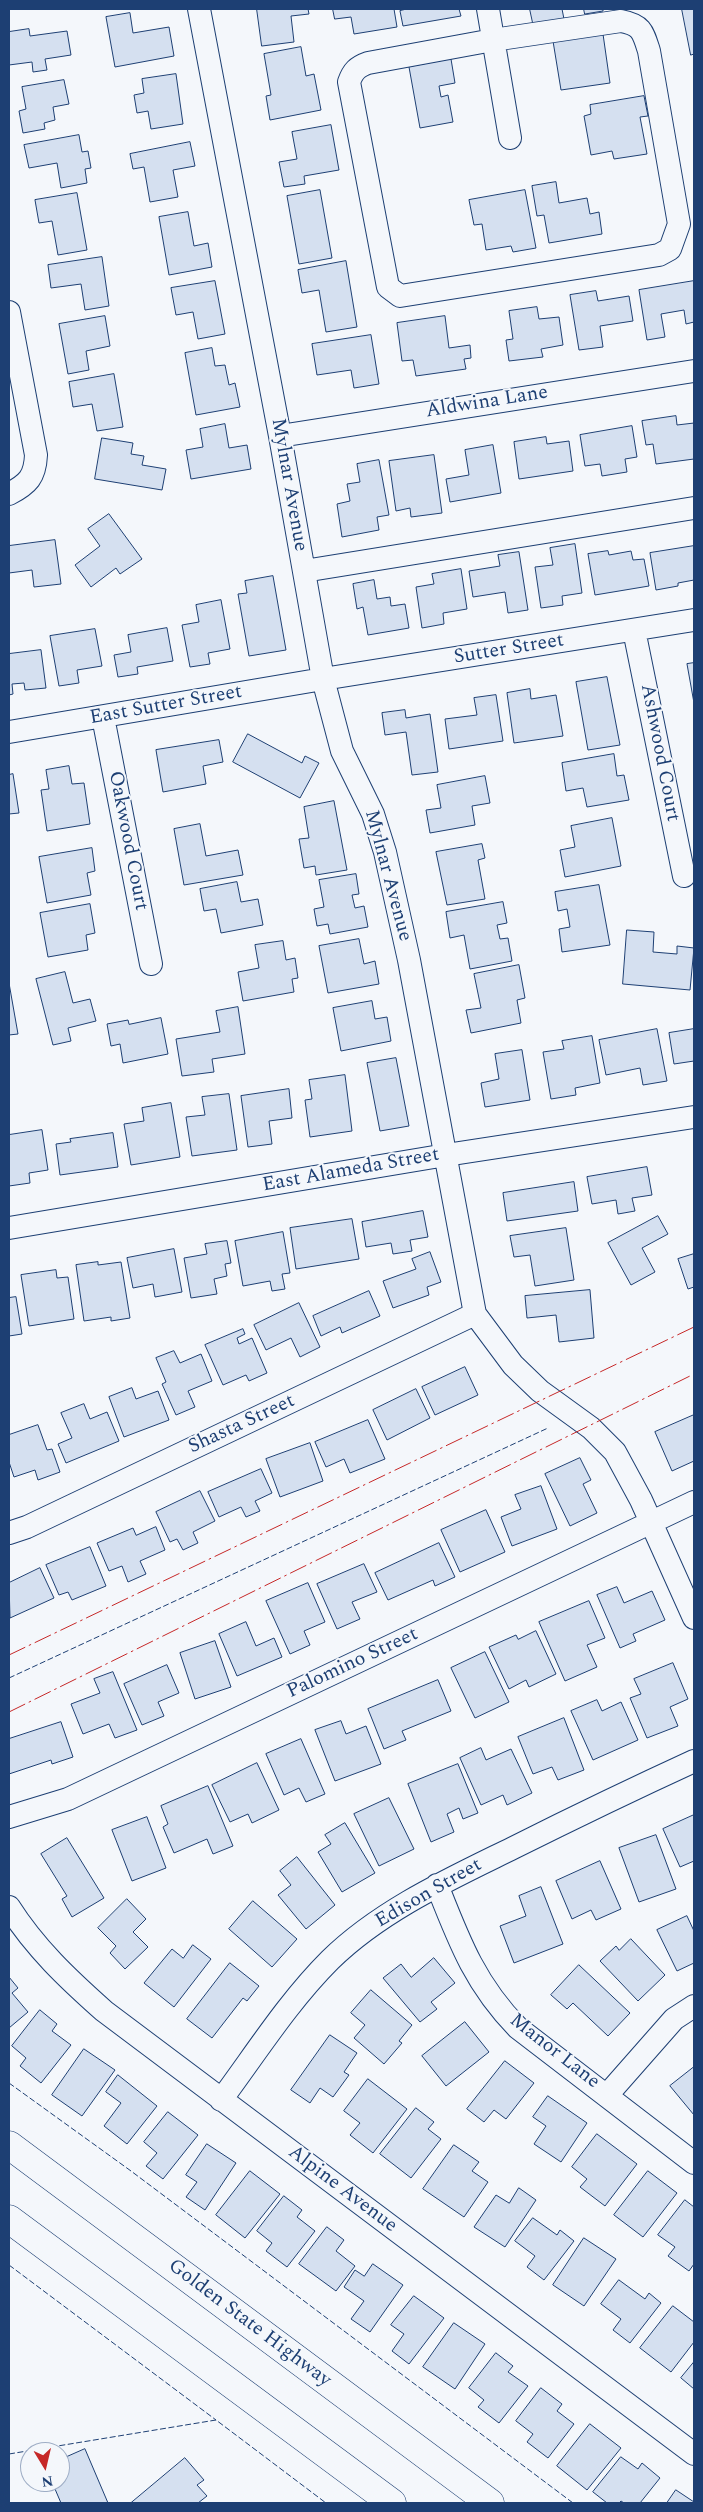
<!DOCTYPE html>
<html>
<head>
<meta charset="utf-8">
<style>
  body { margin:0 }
  #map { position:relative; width:703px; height:2512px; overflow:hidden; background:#f4f7fb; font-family:Spectral,serif }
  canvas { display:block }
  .frame { position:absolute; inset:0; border:10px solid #1d3f73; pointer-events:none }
  .north { position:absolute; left:20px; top:2442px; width:50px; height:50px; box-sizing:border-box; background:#f4f7fb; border:1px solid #9eadc5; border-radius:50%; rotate:171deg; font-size:14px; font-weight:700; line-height:20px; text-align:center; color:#1d3f73 }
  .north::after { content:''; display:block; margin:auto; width:18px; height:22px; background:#c62828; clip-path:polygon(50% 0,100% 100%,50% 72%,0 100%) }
</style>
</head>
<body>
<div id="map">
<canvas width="703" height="2512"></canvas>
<div class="frame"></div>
<div class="north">N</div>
</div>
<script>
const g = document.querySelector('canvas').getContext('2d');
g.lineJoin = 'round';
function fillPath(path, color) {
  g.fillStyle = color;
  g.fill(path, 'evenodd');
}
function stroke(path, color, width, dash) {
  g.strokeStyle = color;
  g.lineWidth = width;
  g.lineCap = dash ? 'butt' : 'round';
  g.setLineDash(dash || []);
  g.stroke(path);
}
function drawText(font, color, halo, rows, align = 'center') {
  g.font = font + ' Spectral,serif';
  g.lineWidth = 4;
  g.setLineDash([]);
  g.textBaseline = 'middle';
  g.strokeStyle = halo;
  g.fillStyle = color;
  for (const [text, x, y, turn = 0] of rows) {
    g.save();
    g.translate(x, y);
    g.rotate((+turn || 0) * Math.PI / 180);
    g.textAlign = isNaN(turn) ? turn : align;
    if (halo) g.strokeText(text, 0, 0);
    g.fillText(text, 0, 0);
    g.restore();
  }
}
const building = new Path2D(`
  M257 9H308L309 14 291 16 294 42 262 46Z
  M333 9H394L397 27 354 34 351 17 335 19Z
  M407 9H459L461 16 403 26 400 11Z
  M530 9H562L564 19 533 23Z
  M584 9H603V11L585 14Z
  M682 9H694V54L691 55Z
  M130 13 133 33 169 27 174 56 115 67 106 17Z
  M29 29 30 36 67 31 71 55 45 59 47 70 33 72 32 62 9 65V32Z
  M603 34 610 83 561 90 553 41Z
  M301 47 306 76 314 74 321 110 270 120 266 96 271 95 264 54Z
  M451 59 455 83 439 86 441 97 448 95 453 122 420 128 409 67Z
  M176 74 183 124 151 129 148 111 137 113 134 95 144 93 142 79Z
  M64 80 69 104 53 107 55 120 44 123 45 129 23 133 19 111 26 109 22 87Z
  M644 96 648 116 640 117 647 154 614 159 612 151 591 155 584 116 591 114 590 105Z
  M331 125 339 170 304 176 305 184 284 187 279 162 297 159 292 132Z
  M79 135 82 152 88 151 91 168 85 169 87 183 61 188 57 163 29 168 24 145Z
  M190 142 195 166 173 170 178 197 150 202 144 167 133 169 130 154Z
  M556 182 559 203 587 198 590 214 599 212 602 234 549 243 544 215 537 216 532 186Z
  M320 190 332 258 299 264 287 196Z
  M525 190 536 248 513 252 511 246 486 250 482 224 474 225 469 200Z
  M77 193 87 250 58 255 52 221 39 223 35 200Z
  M188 212 194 246 208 243 212 267 169 275 159 217Z
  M102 257 109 306 85 310 81 284 51 288 48 265Z
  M346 261 357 327 326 332 319 290 302 293 298 270Z
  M215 281 225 334 198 339 193 312 176 315 171 288Z
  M694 281V322L686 324 684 310 661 314 665 337 647 340 639 290Z
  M596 291 598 301 629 296 633 321 600 326 603 347 579 350 570 295Z
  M537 307 539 319 559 317 563 345 541 349 543 357 509 361 506 340 513 339 509 311Z
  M105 316 110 346 86 351 89 370 68 374 59 324Z
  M445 316 449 348 470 345 471 358 464 359 466 369 416 376 413 360 402 361 397 323Z
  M371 335 379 384 354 388 351 370 317 375 312 344Z
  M212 348 215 366 225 365 229 385 235 383 240 407 196 415 185 353Z
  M114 374 123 427 97 431 92 404 73 407 69 382Z
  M676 416 677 425 694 423V459L656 464 653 444 646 445 642 421Z
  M225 424 229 448 247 445 251 469 191 479 186 450 203 447 200 429Z
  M632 426 637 457 625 459 627 472 602 476 600 464 585 466 580 435Z
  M546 437 547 444 569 441 573 471 519 479 514 442Z
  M102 438 133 443 131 454 144 456 142 465 166 469 162 490 95 479Z
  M493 445 501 493 450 502 446 479 469 475 465 450Z
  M434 455 442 513 411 517 410 508 396 511 389 461Z
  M379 460 389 515 377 517 379 530 342 537 337 504 350 501 347 484 360 482 357 464Z
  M109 514 142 559 120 574 116 568 91 587 75 565 100 546 88 529Z
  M55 540 61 584 34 587 32 570 9 573V546Z
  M575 544 582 593 562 596 563 605 541 608 535 567 553 565 550 548Z
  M694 546V580L678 583V586L656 590 650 553Z
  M608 551 609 555 631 551 633 560 644 559 649 586 595 595 588 554Z
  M519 552 528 610 508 613 505 592 473 597 469 571 500 566 498 555Z
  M461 569 467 609 443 613 444 624 422 628 416 587 434 584 432 574Z
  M273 576 286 650 249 656 238 594 247 593 245 581Z
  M374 580 377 599 390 597 391 606 405 604 409 628 368 635 363 607 357 609 353 584Z
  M221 600 230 649 208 653 210 664 190 667 182 625 199 622 196 605Z
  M167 628 173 661 137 667 138 674 118 677 114 655 131 652 128 635Z
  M95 629 102 666 77 670 79 683 59 686 50 636Z
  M41 650 46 688 25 690 24 683 12 684 13 694 9 695V654Z
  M694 663V703L687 664Z
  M607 677 620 745 588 750 576 682Z
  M530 689 531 699 556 695 563 736 514 743 507 693Z
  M496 695 503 741 449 749 445 719 477 715 474 698Z
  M405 710 406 718 430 714 438 772 412 775 406 732 385 735 382 713Z
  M248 734 302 763 305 756 319 763 300 798 233 762Z
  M219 740 223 762 203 766 206 784 163 792 156 750Z
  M614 754 617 776 624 775 629 800 587 807 583 788 566 791 562 763Z
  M69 766 72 784 84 783 90 824 47 831 41 790 49 789 46 770Z
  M13 774 19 813 9 814V775Z
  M485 776 490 803 472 806 475 825 430 833 426 810 441 808 437 785Z
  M334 801 347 870 316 875 315 866 304 868 299 839 309 838 304 807Z
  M612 818 621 866 565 877 560 850 575 847 571 826Z
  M200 824 206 856 238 850 243 875 184 885 174 829Z
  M482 844 485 858 478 860 485 899 447 905 436 852Z
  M92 848 95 871 87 873 91 895 47 903 39 857Z
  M356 874 359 894 352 895 355 908 364 906 368 927 330 934 328 924 317 926 314 909 324 907 319 880Z
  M237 882 241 902 258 899 263 925 221 933 216 909 204 911 200 889Z
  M599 885 610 945 562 952 559 929 570 927 567 909 558 911 555 892Z
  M503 902 507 923 497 925 500 939 508 938 512 961 470 969 464 935 450 938 446 912Z
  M90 904 95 933 86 935 88 950 48 957 40 913Z
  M627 930 654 932 653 952 677 954V946L694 948 690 990 623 984Z
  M359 939 364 964 375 961 379 984 328 993 319 946Z
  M283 941 286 960 295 958 298 978 292 979 294 992 243 1001 238 972 259 968 255 945Z
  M519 965 525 998 517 1000 521 1023 471 1033 466 1010 481 1008 474 974Z
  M65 972 73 1003 90 999 96 1021 68 1028 71 1041 53 1045 36 979Z
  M9 983 18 1034 9 1035Z
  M372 1001 375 1019 387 1017 391 1041 341 1051 333 1008Z
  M238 1007 245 1054 212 1059 214 1072 182 1076 176 1039 220 1032 216 1011Z
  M161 1018 168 1054 123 1063 120 1044 111 1046 107 1024 128 1020 129 1024Z
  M657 1029 667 1081 643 1085 640 1068 606 1075 599 1040Z
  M694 1029V1061L674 1064 669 1033Z
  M592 1036 600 1083 575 1088 576 1095 551 1099 543 1052 564 1049 562 1041Z
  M522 1050 530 1100 485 1107 481 1083 499 1079 495 1054Z
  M396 1058 409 1126 380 1131 367 1063Z
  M345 1075 352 1131 310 1137 305 1100 312 1099 309 1080Z
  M289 1089 292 1118 269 1121 272 1144 248 1147 241 1096Z
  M229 1094 237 1150 192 1156 186 1117 205 1115 202 1097Z
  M171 1103 180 1157 131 1165 124 1124 144 1121 142 1108Z
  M42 1130 48 1170 29 1173 30 1183 9 1186V1135Z
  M113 1133 118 1167 60 1175 56 1144 71 1142 70 1139Z
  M647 1167 652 1195 632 1198 635 1211 618 1214 616 1200 592 1204 587 1177Z
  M574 1182 578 1211 507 1221 503 1193Z
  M423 1211 428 1237 410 1240 412 1251 393 1254 391 1243 366 1247 362 1222Z
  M658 1216 668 1234 642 1248 655 1272 631 1285 608 1243Z
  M352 1219 359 1259 296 1269 290 1228Z
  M566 1228 574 1280 535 1286 530 1255 514 1257 510 1236Z
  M283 1232 290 1273 282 1274 285 1289 272 1291 270 1281 243 1286 235 1241Z
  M227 1241 231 1263 225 1264 227 1276 214 1279 217 1294 191 1298 184 1258 207 1254 205 1244Z
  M174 1249 182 1292 155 1297 153 1284 133 1288 127 1258Z
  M430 1252 441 1282 427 1287 429 1295 393 1308 383 1281 416 1269 412 1259Z
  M694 1254V1287L688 1289 678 1259Z
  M98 1262V1265L121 1262 130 1318 111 1321V1317L84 1321 76 1265Z
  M56 1270 57 1278 68 1277 74 1319 29 1326 21 1275Z
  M590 1290 594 1338 559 1342 556 1315 527 1318 525 1296Z
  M369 1291 380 1316 342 1333 340 1327 321 1336 313 1316Z
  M16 1297 22 1334 9 1336V1298Z
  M299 1303 320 1347 300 1357 291 1338 266 1350 254 1325Z
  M243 1329 245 1334 237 1338 239 1344 252 1338 267 1373 249 1381 246 1375 223 1385 205 1345Z
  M174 1351 180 1363 201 1354 212 1381 188 1391 195 1407 176 1415 162 1384 166 1382 156 1358Z
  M465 1367 478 1395 435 1415 422 1387Z
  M132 1388 136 1399 158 1391 169 1420 124 1437 109 1397Z
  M416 1389 430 1418 387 1440 373 1410Z
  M84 1404 90 1419 107 1412 119 1441 66 1463 58 1444 72 1438 61 1413Z
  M694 1415V1461L672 1471 655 1432Z
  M368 1420 385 1459 350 1473 344 1459 326 1467 315 1442Z
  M38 1425 47 1450 52 1449 60 1472 38 1480 35 1470 14 1477 9 1462V1435Z
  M310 1443 323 1481 280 1497 266 1459Z
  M580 1458 591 1480 583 1484 597 1513 570 1526 545 1474Z
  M261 1469 272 1493 255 1501 260 1511 246 1517 241 1507 219 1517 208 1492Z
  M541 1486 557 1529 512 1546 501 1517 521 1509 515 1495Z
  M200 1491 215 1521 193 1532 198 1543 183 1550 177 1539 170 1542 156 1512Z
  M486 1510 505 1552 460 1572 441 1530Z
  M156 1527 165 1550 140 1561 146 1574 128 1582 122 1566 109 1571 97 1543 133 1528 136 1535Z
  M439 1543 455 1577 435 1586 433 1580 388 1600 375 1573Z
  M90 1547 106 1586 72 1600 68 1592 59 1595 46 1565Z
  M364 1564 377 1592 352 1602 360 1619 337 1629 317 1584Z
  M40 1568 54 1598 10 1618 9 1583Z
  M308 1583 325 1622 304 1631 310 1645 290 1654 266 1601Z
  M617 1587 624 1603 652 1591 665 1620 633 1634 636 1641 620 1648 597 1595Z
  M589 1601 605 1638 587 1645 597 1667 565 1681 539 1622Z
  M246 1622 256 1646 274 1638 282 1657 237 1676 219 1634Z
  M536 1631 556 1674 529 1687 526 1680 509 1689 489 1647 516 1635 518 1639Z
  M215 1641 231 1687 195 1699 180 1653Z
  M485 1652 509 1702 475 1718 451 1668Z
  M673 1663 688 1699 670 1707 678 1726 647 1738 630 1698 641 1694 634 1679Z
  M167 1665 179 1693 158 1702 164 1716 142 1725 124 1684Z
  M113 1672 137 1730 115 1738 109 1724 83 1734 71 1704 100 1693 94 1679Z
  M438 1680 451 1711 402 1731 406 1740 384 1749 368 1709Z
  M597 1700 602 1711 621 1702 638 1740 593 1760 571 1711Z
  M564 1718 584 1770 558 1780 552 1767 533 1774 518 1737Z
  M341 1721 346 1734 366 1726 381 1764 335 1781 315 1730Z
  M61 1722 73 1757 52 1764 51 1760 9 1774V1739Z
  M301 1739 325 1794 306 1802 299 1788 284 1795 266 1754Z
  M481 1748 486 1760 511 1749 532 1793 507 1805 503 1795 481 1805 460 1758Z
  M257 1763 279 1810 252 1823 248 1814 230 1822 212 1785Z
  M458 1764 478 1813 463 1819 459 1808 447 1814 454 1832 431 1842 408 1784Z
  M208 1786 233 1846 213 1854 207 1839 174 1853 163 1827 168 1824 161 1806Z
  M389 1798 414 1849 379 1866 354 1814Z
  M694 1815V1861L680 1867 663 1829Z
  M147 1817 166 1868 132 1881 112 1830Z
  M345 1823 375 1873 342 1892 318 1852 331 1844 325 1835Z
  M656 1835 676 1889 639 1902 619 1848Z
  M67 1838 104 1898 72 1917 62 1899 67 1896 41 1854Z
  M297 1857 335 1905 306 1929 278 1895 291 1885 280 1871Z
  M600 1861 621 1909 596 1920 591 1910 572 1919 556 1881Z
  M541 1887 563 1944 514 1963 500 1926 526 1916 519 1896Z
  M127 1899 146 1919 133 1932 148 1947 125 1969 110 1953 116 1946 98 1928Z
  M253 1901 297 1939 272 1967 229 1929Z
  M687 1916 694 1931V1963L677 1971 657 1930Z
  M631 1939 665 1975 638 2001 600 1961 616 1946 619 1950Z
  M193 1945 211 1959 174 2007 144 1983 172 1949 183 1958Z
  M434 1958 455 1983 431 2002 437 2009 420 2022 383 1978 401 1964 411 1977Z
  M230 1963 259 1986 247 2001 243 1998 212 2038 187 2019Z
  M579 1965 630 2013 608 2036 573 2003 567 2009 551 1995Z
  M9 1977 18 1988 12 1993 28 2012 9 2028Z
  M371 1990 412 2025 399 2041 402 2043 384 2064 354 2038 365 2025 351 2013Z
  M40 2010 57 2024 52 2031 71 2045 41 2083 20 2066 26 2058 12 2046Z
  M465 2022 489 2052 446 2086 422 2056Z
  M330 2035 357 2053 344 2072 349 2075 333 2097 320 2088 310 2103 291 2090Z
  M84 2049 115 2070 82 2116 52 2095Z
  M505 2061 534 2083 506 2119 494 2110 484 2122 467 2109Z
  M694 2067V2115L670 2086Z
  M118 2075 157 2106 127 2144 104 2126 121 2103 106 2092Z
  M368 2079 407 2109 373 2153 350 2135 360 2123 344 2111Z
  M548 2096 587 2123 561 2162 534 2144 546 2126 533 2117Z
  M416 2108 434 2122 428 2129 441 2139 411 2178 380 2154Z
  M168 2112 198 2135 163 2179 146 2166 157 2153 144 2142Z
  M597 2134 637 2164 605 2206 580 2187 587 2179 572 2167Z
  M207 2144 236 2163 205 2210 186 2197 197 2182 186 2175Z
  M454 2145 479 2162 472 2171 488 2182 464 2217 423 2189Z
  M250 2171 280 2194 245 2238 216 2215Z
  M648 2171 677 2193 643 2237 614 2215Z
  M519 2188 536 2200 505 2247 474 2227 496 2195 509 2203Z
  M284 2196 302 2210 297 2217 315 2231 287 2267 266 2251 272 2243 257 2231Z
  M685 2200 694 2207V2264L689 2271 668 2256 675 2247 658 2235Z
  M533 2218 557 2235 560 2230 574 2241 544 2280 527 2267 535 2256 515 2241Z
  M327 2227 344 2240 336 2251 355 2266 336 2291 299 2264Z
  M584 2238 616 2259 584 2306 553 2285Z
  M373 2264 403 2285 370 2332 351 2319 364 2301 344 2287 355 2270 364 2276Z
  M619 2280 645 2299 649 2293 661 2303 630 2343 613 2330 621 2319 601 2304Z
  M414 2296 444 2318 409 2364 392 2351 404 2334 391 2325Z
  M673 2306 694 2322V2342L671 2372 640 2348Z
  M454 2323 485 2344 455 2389 423 2367Z
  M496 2353 513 2366 508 2372 528 2386 499 2423 478 2407 484 2400 469 2388Z
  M694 2362V2389L681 2378Z
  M541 2388 562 2404 557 2411 574 2424 548 2458 527 2442 533 2434 516 2421Z
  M590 2424 621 2448 587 2490 557 2466Z
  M85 2449 108 2503H61L52 2482H60V2460Z
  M621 2457 638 2469 642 2463 660 2478 640 2503H624L621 2501 619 2503H607L593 2492Z
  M185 2458 204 2480 197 2485 207 2496 198 2503H131Z
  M676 2490 694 2502V2503H667Z`);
const minor = new Path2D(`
  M199 9 280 436 323 679 342 751 373 814 385 852 409 960 475 1314 513 1365 540 1391 591 1428 615 1452 641 1500 694 1618
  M488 9 510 138
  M621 21C642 25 643 32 649 51L679 224 670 249 659 255 400 296 388 287 349 82C353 71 357 67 368 63L493 40Z
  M9 312 36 455C35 477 28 484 9 494
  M280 436 694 371
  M304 571 694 508
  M634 630 684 876
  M103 717 151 964
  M9 732 323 679 694 620
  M9 1228 446 1155 694 1117
  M9 1533 27 1527 475 1314
  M9 1817 68 1799 694 1502
  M437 1885C459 1941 475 1984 518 2028L694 2163
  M9 1907C35 1948 68 1979 104 2011L694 2454
  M608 2094 674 2019 694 2006
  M221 2100C256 2053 288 2002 330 1960 381 1910 450 1879 513 1848 573 1818 633 1789 694 1761`);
const highway = new Path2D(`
  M9 2145 490 2503
  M9 2219 392 2503`);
const fence = new Path2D(`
  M9 1678 548 1428
  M9 2083 131 2171 573 2503
  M9 2265 216 2420
  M9 2454 216 2420 326 2503`);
const power = new Path2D(`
  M9 1655 694 1327
  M9 1712 694 1374`);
const streetNames = [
  ["Aldwina Lane",487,403,-9],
  ["Mylnar Avenue",288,485,80],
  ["Sutter Street",509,650,-9],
  ["East Sutter Street",166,706,-10],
  ["Ashwood Court",659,753,79],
  ["Oakwood Court",127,841,79],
  ["Mylnar Avenue",387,876,75],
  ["East Alameda Street",351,1171,-10],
  ["Shasta Street",242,1425,-25],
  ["Palomino Street",353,1664,-25],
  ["Edison Street",429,1894,-30],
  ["Manor Lane",554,2052,38],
  ["Alpine Avenue",342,2190,37],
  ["Golden State Highway",249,2324,37]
];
fillPath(building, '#d5e0f0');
stroke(building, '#1d3f73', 1);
stroke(minor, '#1d3f73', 24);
stroke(highway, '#1d3f73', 29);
stroke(minor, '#f4f7fb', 22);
stroke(highway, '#f4f7fb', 28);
stroke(fence, '#1d3f73', 1, [6, 2.5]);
stroke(power, '#c62828', 1, [18, 4, 2.5, 4]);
drawText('20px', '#1d3f73', '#f4f7fb', streetNames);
</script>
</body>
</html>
